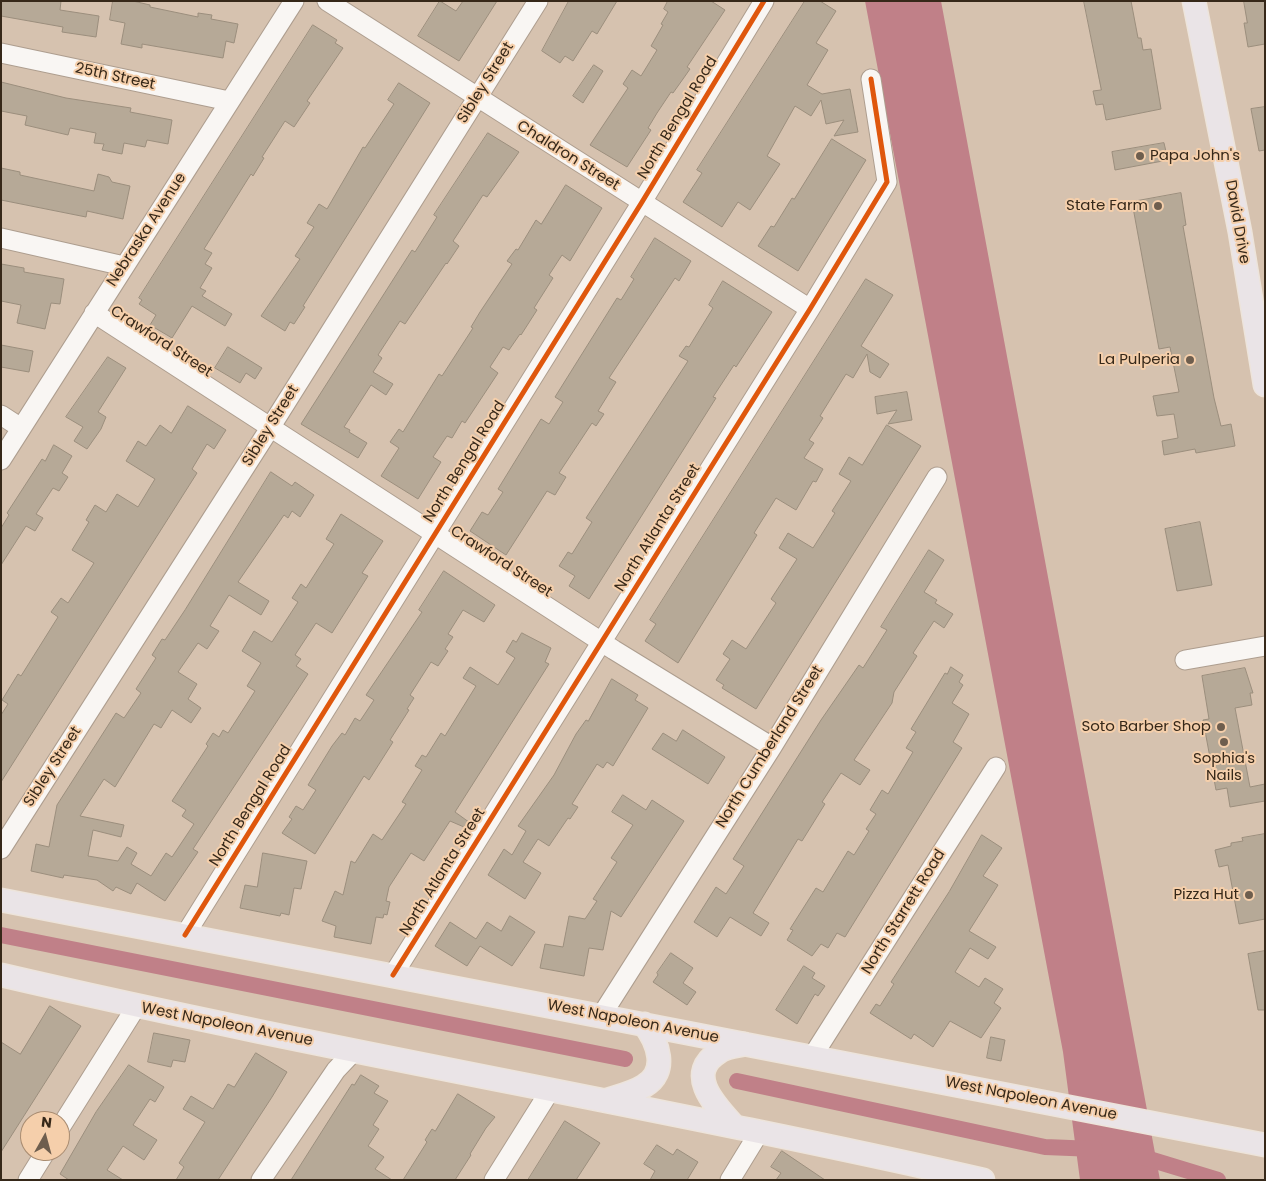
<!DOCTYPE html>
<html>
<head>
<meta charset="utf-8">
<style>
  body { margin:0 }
  #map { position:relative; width:1266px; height:1181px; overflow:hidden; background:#d6c2af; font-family:Poppins,sans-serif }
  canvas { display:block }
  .frame { position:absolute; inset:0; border:2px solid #362819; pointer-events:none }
  .north { position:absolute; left:20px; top:1111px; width:50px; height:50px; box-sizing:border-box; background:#f5cfab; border:1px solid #a98c71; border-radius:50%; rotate:7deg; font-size:14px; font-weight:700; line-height:20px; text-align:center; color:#362819 }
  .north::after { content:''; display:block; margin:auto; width:18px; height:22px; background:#6e5e4e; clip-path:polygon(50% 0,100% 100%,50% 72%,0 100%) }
</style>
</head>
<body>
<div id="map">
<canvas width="1266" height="1181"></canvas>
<div class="frame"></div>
<div class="north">N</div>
</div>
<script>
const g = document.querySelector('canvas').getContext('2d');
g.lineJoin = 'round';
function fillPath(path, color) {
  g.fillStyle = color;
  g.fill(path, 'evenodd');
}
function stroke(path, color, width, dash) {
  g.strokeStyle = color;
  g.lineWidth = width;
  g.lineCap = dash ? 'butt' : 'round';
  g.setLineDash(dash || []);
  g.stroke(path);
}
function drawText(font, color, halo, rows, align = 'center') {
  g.font = font + ' Poppins,sans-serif';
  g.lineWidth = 4;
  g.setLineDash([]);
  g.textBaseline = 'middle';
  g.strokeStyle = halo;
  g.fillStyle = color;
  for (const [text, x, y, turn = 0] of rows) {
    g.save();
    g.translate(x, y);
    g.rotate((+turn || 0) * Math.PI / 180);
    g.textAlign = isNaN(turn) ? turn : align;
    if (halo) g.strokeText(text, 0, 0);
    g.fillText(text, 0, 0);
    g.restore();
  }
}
const water = new Path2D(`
  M865 1H941L1160 1180H1080L1063 1052Z`);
const canal = new Path2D(`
  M1 935 625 1059
  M737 1081 1045 1147 1095 1149
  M1136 1155 1218 1180`);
const building = new Path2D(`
  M1 1H61L60 10 99 16 96 37 62 32 63 27 1 16Z
  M113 1H133L150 5V7L198 17V13L212 15 211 19 238 24 234 43 226 41 223 58 142 44V48L121 44 125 23 110 20Z
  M440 1 456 11 463 1H497L459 61 418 36Z
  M569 1H617L597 34 592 31 573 61 565 56 560 63 542 51Z
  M668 1H711L725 10 687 67 690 69 683 79 673 93 671 92 657 113 648 128 651 130 627 167 590 145 628 88 623 84 632 70 641 76 657 50 651 46 663 25 661 24 668 12 664 9Z
  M805 1H820L836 11 816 43 828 50 807 85 822 94 850 89 858 132 834 136 844 120 826 124 821 100 811 116 795 106 767 156 780 164 750 210 738 202 722 227 683 202 702 173 697 170Z
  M1084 1H1131L1138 38H1141L1143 50 1151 49 1161 109 1106 120 1103 104 1096 105 1093 91 1101 90Z
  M1244 1H1265V44L1248 47 1244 23H1247Z
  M313 25 337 40 335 43 343 48 307 101 310 103 294 127 285 121 262 157 264 158 253 176 251 174 204 249 212 253 205 264 212 268 200 288 206 291 202 296 232 314 225 326 192 306 172 338 150 325 156 315 139 304 142 300 139 298Z
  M594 65 603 71 583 103 573 96Z
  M1 82 66 98 131 108 130 112 172 120 168 144 147 140 145 147 124 143 122 154 102 150 104 144 94 143 96 133 70 128 68 135 25 125 27 116 1 111Z
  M399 83 430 103 303 306 305 307 294 324 290 322 285 331 261 316 300 259 295 256 314 227 307 223 319 204 327 209 363 147 365 148 394 104 388 100Z
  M1265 107V150L1259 151 1251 109Z
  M488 133 519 152 487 197 483 195 453 241 459 246 447 264 446 263 405 324 400 321 378 355 382 358 373 372 393 384 386 395 371 385 344 427 350 430 349 432 367 443 358 458 301 424 412 250 415 252 437 217 434 215Z
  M832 139 866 160 798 271 758 246 771 226 774 227 792 198 794 199Z
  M1164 143 1168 160 1115 170 1112 152Z
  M1 168 20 172V175L94 191 98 174 109 177 112 182 130 186 123 219 87 211 86 217 1 200Z
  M566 185 602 208 570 261 562 255 549 275 553 278 534 308 537 310 521 335 520 334 509 350 503 347 490 367 498 373 465 423 462 421 452 438 447 436 433 457 441 462 418 499 381 476 399 448 390 442 399 429 403 432 439 374 442 376 473 328 471 327 480 312 512 264 507 261 516 249 518 250 536 220 541 224Z
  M1181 193 1186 225 1183 226 1214 398 1221 426 1231 424 1235 446 1196 453 1195 449 1164 455 1162 441 1178 438 1174 414 1157 416 1153 396 1179 392 1170 347 1159 349 1132 202Z
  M655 238 691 261 679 281 675 278 609 378 616 382 598 411 604 414 596 426 592 423 559 473 566 477 555 495 547 491 506 555 470 531 482 512 488 515 503 492 498 489 541 419 549 424 563 402 555 397 617 298 621 300 634 279 631 277Z
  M1 264 24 268V272L64 279 60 304 51 303 45 329 17 323 21 305 1 301Z
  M866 279 893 295 861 346 889 364 880 378 870 372 867 354 853 378 846 374 820 416 823 418 809 440 814 443 804 458 823 469 816 482 813 481 796 510 776 498 754 533 757 535 678 663 645 641 656 624 650 620Z
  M723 281 772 312 736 367 734 365 713 397 716 398 589 599 569 586 575 576 559 566 568 552 572 554 592 522 586 518 688 361 679 356 686 346 689 347 713 308 709 305Z
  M1 345 33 351 29 372 1 367Z
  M228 347 262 368 255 379 246 373 240 383 215 368Z
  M108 357 126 368 98 412 106 417 101 429 87 449 74 441 83 427 66 417Z
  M907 392 912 420 888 424 897 410 877 414 875 397Z
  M188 406 226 430 214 449 207 444 192 469 197 473 1 782V715L8 704 2 700 18 674 21 676 58 617 51 612 61 598 68 603 94 563 72 550 89 522 86 520 95 505 106 512 117 494 138 507 155 479 126 461 138 441 146 446 160 425 171 433Z
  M887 425 921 446 756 709 722 688 724 685 716 680 730 659 723 654 732 640 746 649 776 603 771 599 797 559 779 548 788 533 813 548 835 513 832 511 851 481 839 474 849 457 862 465Z
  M54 445 72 456 62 473 68 477 59 491 53 488 36 514 43 518 35 531 26 526 1 565V528L9 515 7 513 42 459 45 461Z
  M271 472 292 486 295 482 314 495 300 517 292 511 288 518 284 515 238 582 269 601 261 615 229 595 210 626 219 631 207 649 198 643 178 672 197 684 188 699 201 708 191 723 172 710 161 728 154 724 115 787 104 779 80 816 124 825 121 837 93 830 88 856 118 861 127 847 137 853 131 864 151 876 166 853 172 857 194 824 182 816 186 810 172 801 208 746 206 744 213 733 219 737 223 730 228 733 255 691 247 686 261 663 242 651 254 631 272 642 298 602 292 598 301 584 306 588 334 544 326 539 341 514 383 541 362 573 368 576 332 633 316 623 295 655 301 659 296 666 308 674 193 849 198 852 165 901 137 883 131 894 116 887 113 891 97 880 64 875 63 878 31 871 36 844 49 847 57 805 116 713 124 718 141 693 136 689 156 658 152 655 162 639 165 640 185 610Z
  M1200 522 1212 585 1177 591 1165 529Z
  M929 550 944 560 924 592 937 600 935 603 953 614 944 628 934 621 913 653 917 656 894 692 892 703 854 760 870 770 860 785 841 773 822 802 825 804 802 841 798 839 753 913 769 923 761 936 730 917 717 937 694 922 716 887 726 894 744 866 733 859 821 720 859 665 863 668 887 630 881 627Z
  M444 571 495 605 484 622 463 610 448 634 453 637 445 649 448 651 438 666 431 662 410 695 414 698 407 709 409 710 390 740 393 742 369 780 364 776 315 854 282 833 292 819 289 817 296 806 303 810 316 790 308 785 332 746 342 733 345 735 355 718 360 721 374 700 366 695 422 612 419 610Z
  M522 633 551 648 545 662 549 664 455 812 473 825 471 830 450 821 424 861 411 853 389 887 386 901 390 902 387 915 384 914 383 918 376 917 371 944 334 937 336 926 322 921 335 891 343 895 351 861 355 863 373 834 382 840 406 804 402 802 422 770 415 766 422 755 426 757 441 733 445 736 476 686 463 678 470 667 498 685 515 658 506 652 513 640 516 642Z
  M951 667 963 675 959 682 963 685 952 703 969 714 953 742 962 748 845 937 837 933 828 948 821 944 812 956 787 940 793 930 790 929 816 888 823 892 848 851 854 855 869 831 866 829 876 814 870 810 882 790 888 794 913 752 906 748 916 732 911 729 945 673 947 674Z
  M1245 668 1253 693H1250L1252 705 1235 708 1250 787 1265 784V801L1230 807 1227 788 1216 790 1203 720 1209 719 1202 676Z
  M612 679 638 695 635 700 648 708 613 766 607 762 603 768 597 764 572 804 578 807 570 819 568 818 549 846 538 839 523 862 541 873 525 899 488 875 504 849 512 855 526 831 518 826 554 775 576 734 586 720 588 721Z
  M683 730 725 757 708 784 652 749 663 733 676 741Z
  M623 795 646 810 652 800 684 821 621 917 611 911 603 950 589 948 584 976 540 968 545 944 563 947 569 916 585 919 597 901 593 899 617 862 611 858 633 825 612 812Z
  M1265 834V919L1239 924 1228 865 1219 867 1215 850 1231 846V843L1243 841 1242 838Z
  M982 835 1002 848 983 876 998 885 969 931 996 947 988 959 970 948 955 972 979 987 985 978 1003 989 994 1003 1001 1008 981 1038 950 1021 933 1047 914 1034 911 1039 870 1013 876 1004 880 1006 894 984 891 982 949 892Z
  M263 853 307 861 301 889 294 888 289 915 281 913 280 916 240 908 245 885 257 887Z
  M510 916 535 932 512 966 480 946 467 966 435 946 450 922 476 939 487 922 501 931Z
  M1265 951V1010H1258L1248 954Z
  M671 953 693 968 683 983 696 992 687 1005 653 982 658 975 657 973Z
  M804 966 815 973 812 978 825 986 818 996 815 994 797 1024 776 1010Z
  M50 1006 81 1026 1 1152V1042L20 1054Z
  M154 1033 190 1040 185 1062 173 1060 171 1067 148 1062Z
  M991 1037 1005 1040 1001 1061 987 1058Z
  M256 1053 287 1072 272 1097 218 1180H176L184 1167 179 1163 205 1122 183 1109 191 1096 213 1109 228 1084 234 1087Z
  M129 1065 164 1087 155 1102 150 1099 133 1125 157 1140 144 1160 123 1146 107 1170 123 1180H69L60 1174 96 1112Z
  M361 1075 379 1086 374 1093 388 1101 373 1125 379 1129 368 1146 384 1157 375 1169 392 1180H291L352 1084 354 1085Z
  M458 1094 495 1117 486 1128 470 1154 471 1155 455 1180H403L427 1142 425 1140 432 1129 435 1131Z
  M565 1121 600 1143 576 1180H528Z
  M657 1145 673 1155 677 1149 698 1162 687 1180H650L655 1171 644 1164Z
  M782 1151 825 1180H776L781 1173 771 1167Z`);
const minor = new Path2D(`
  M327 1 810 309
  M1 53 229 101
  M1 238 124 266
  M94 313 614 650 772 747
  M1 415 21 428
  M1 460 294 1
  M1185 660 1265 646
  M1 849 270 428 538 1
  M185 935 642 202 764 1
  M393 975 810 309 887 182 871 79
  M601 1016 772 747 937 477
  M812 1057 996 767
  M60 1128 136 1007
  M28 1180 46 1151
  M261 1180 336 1070 355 1050
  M494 1180 551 1089
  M730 1180 760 1131`);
const major = new Path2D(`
  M1194 1 1240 232 1265 385
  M1 900 1265 1145
  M1 975C327 1051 657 1106 983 1180
  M607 1100C619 1096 633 1093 644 1086 669 1072 658 1042 644 1024
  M734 1126C715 1105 684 1074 719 1052 725 1047 737 1046 745 1044`);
const cycleway = new Path2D(`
  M185 935 642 202 764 1
  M393 975 810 309 887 182 871 79`);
const markers = [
  [1140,156,5,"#6e5e4e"],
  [1158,206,5,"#6e5e4e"],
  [1190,360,5,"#6e5e4e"],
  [1221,727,5,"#6e5e4e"],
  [1224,742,5,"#6e5e4e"],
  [1249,895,5,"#6e5e4e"]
];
const streetNames = [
  ["25th Street",115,77,12],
  ["Sibley Street",486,83,-58],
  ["North Bengal Road",678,118,-59],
  ["Chaldron Street",568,156,32],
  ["David Drive",1237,222,80],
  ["Nebraska Avenue",147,230,-57],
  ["Crawford Street",161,342,33],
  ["Sibley Street",271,426,-58],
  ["North Bengal Road",465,462,-58],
  ["North Atlanta Street",658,528,-58],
  ["Crawford Street",501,562,33],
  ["North Cumberland Street",770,747,-58],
  ["Sibley Street",53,767,-57],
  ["North Bengal Road",251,806,-58],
  ["North Atlanta Street",443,872,-58],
  ["North Starrett Road",904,912,-58],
  ["West Napoleon Avenue",633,1022,11],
  ["West Napoleon Avenue",227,1025,11],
  ["West Napoleon Avenue",1031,1099,11]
];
const poiNames = [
  ["Papa John's",1150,156,"left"],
  ["State Farm",1148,206],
  ["La Pulperia",1180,360],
  ["Soto Barber Shop",1211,727],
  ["Sophia's",1224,759,"center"],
  ["Nails",1224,776,"center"],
  ["Pizza Hut",1239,895]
];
fillPath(water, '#c08088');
stroke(canal, '#c08088', 16);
fillPath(building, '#b6a997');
stroke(building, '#9b8e7d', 1);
stroke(minor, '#ad9d8e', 21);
stroke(major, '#ede4db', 25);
stroke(minor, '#f9f6f3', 19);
stroke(major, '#eae4e7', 22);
stroke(cycleway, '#df570d', 5);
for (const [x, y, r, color] of markers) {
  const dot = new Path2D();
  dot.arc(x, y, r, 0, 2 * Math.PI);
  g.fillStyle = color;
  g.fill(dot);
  stroke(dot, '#f5cfab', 2);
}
drawText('15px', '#362819', '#f5cfab', streetNames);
drawText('15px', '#362819', '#f5cfab', poiNames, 'right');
</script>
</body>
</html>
